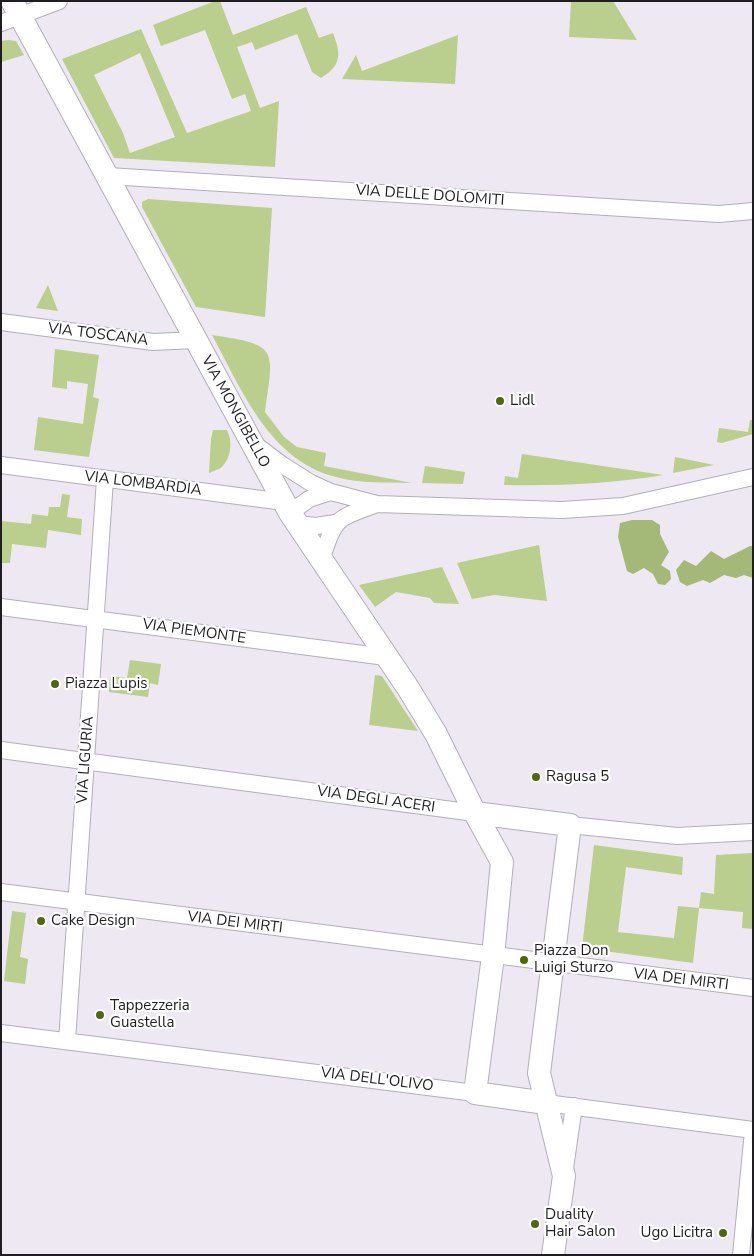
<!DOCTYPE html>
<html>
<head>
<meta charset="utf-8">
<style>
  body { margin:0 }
  #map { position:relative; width:754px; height:1256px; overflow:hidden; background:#ede8f1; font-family:"Nunito Sans",sans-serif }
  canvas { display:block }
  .frame { position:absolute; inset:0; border:2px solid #1f1d21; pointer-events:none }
</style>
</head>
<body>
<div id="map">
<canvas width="754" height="1256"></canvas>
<div class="frame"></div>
</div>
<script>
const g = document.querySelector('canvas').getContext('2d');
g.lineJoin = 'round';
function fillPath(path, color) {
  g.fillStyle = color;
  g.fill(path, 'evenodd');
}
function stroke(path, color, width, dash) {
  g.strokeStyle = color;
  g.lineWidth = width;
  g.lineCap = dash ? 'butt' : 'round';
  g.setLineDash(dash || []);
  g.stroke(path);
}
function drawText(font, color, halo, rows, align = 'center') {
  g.font = font + ' "Nunito Sans",sans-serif';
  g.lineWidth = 4.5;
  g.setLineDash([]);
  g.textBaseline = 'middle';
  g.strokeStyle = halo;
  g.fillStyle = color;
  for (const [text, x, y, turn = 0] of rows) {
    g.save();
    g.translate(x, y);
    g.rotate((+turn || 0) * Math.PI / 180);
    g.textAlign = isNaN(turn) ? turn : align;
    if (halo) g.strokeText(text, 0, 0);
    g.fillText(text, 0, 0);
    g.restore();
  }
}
const green = new Path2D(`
  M215 1H220L233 35 306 7 319 38 333 33C341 54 342 65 321 78L312 72 297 34 255 50 252 42 237 47 260 108 279 101 275 167 114 158 62 59 141 29 187 133 251 111 245 94 232 99 205 30 161 46 153 25ZM140 53 175 137 130 153 123 133 94 75Z
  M571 1H613L637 40 569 37Z
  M458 35 455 84 342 79 356 55 362 71Z
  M8 40 16 41 24 55 1 62V41Z
  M148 199 272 208 265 317 196 307 142 207V202Z
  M48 285 58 311 36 308Z
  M212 335C279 345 274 348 265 412L284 437 297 447 326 453 324 466 412 483C387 482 361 484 336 477 269 460 242 390 212 335Z
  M55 349 99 355 93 397 99 399 89 457 34 450 38 417 83 424 88 384 67 381V389L52 387Z
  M750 420H753V434L722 443 717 442 719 428 748 432Z
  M213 430H227C233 443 231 458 221 468L209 473 211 439Z
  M522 454 663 475C609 484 558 486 504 485L505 476 518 478Z
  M675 457 714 465 673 473Z
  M425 466 465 472 463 484 422 483Z
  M62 494 70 495 67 517 82 519 81 535 48 530 46 548 12 544 10 563H1V521L31 524 32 514 48 516 49 507H60Z
  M539 545 547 601 494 595 472 599 457 563Z
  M442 567 459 604 434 603 430 598 396 592 375 607 359 585Z
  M130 660 161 664 158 685 150 683 148 697 109 692 110 676 127 678Z
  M375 675 382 676 418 731 369 725Z
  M594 845 683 857 682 875 626 867 618 932 674 938 678 906 699 908 701 892 714 894 716 855 753 853V929L742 928 743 912 699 908 693 963 582 948Z
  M12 911 26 913 20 957 28 959 25 984 4 981Z`);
const forest = new Path2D(`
  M632 520H652L660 525V534L669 552 661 565 670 571 671 579 665 585 658 584 653 574 644 568 633 574 627 571 618 537 620 523Z
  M750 546H753V578L744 575 736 578 724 575 710 583 703 580 687 586 680 582 676 570 684 560 696 566 711 551 724 559Z`);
const street = new Path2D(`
  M1 23 59 1
  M108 176 719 214 753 211
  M1 322 153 342 196 340
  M256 445 281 464 311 483 331 492 377 504 562 510 623 506 753 477
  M1 465 284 502
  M290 513 309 499 331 492
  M297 524 316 526 335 523
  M321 560C336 517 334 520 377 504
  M1 607 386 657
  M1 750 475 813
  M570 825 677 836 753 832
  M1 892 753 988
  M1 1033 475 1093
  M67 1041 105 479
  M546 1103 753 1130
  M565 1168 574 1106
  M741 1255 753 1131`);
const secondary = new Path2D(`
  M12 1 290 513 408 688 436 734 475 813 502 862 493 956 475 1093 546 1103
  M475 813 570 825 539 1073 564 1176 553 1255`);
const markers = [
  [500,401,5,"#526611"],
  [55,684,5,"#526611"],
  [536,777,5,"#526611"],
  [41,921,5,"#526611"],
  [524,960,5,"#526611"],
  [100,1015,5,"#526611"],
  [535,1224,5,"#526611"],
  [723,1233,5,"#526611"]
];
const streetNames = [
  ["VIA DELLE DOLOMITI",430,196,4],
  ["VIA TOSCANA",98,335,7],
  ["VIA MONGIBELLO",235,412,61],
  ["VIA LOMBARDIA",143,484,7],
  ["VIA PIEMONTE",194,632,8],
  ["VIA LIGURIA",86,760,-86],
  ["VIA DEGLI ACERI",376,800,8],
  ["VIA DEI MIRTI",235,923,7],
  ["VIA DEI MIRTI",681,980,7],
  ["VIA DELL'OLIVO",377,1080,7]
];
const poiNames = [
  ["Lidl",510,401],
  ["Piazza Lupis",65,684],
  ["Ragusa 5",546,777],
  ["Cake Design",51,921],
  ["Piazza Don",534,951],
  ["Luigi Sturzo",534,968],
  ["Tappezzeria",110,1006],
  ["Guastella",110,1023],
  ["Duality",545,1215],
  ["Hair Salon",545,1232],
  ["Ugo Licitra",713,1233,"right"]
];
fillPath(green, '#bace8d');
fillPath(forest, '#a4b877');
stroke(street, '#b3afb7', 18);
stroke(secondary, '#b3afb7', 24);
stroke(street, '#fff', 16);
stroke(secondary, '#fff', 22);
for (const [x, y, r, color] of markers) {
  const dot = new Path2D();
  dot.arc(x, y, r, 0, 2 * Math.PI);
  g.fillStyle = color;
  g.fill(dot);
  stroke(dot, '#fff', 2);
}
drawText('15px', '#1f1d21', '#fff', streetNames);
drawText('15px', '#1f1d21', '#fff', poiNames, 'left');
</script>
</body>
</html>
